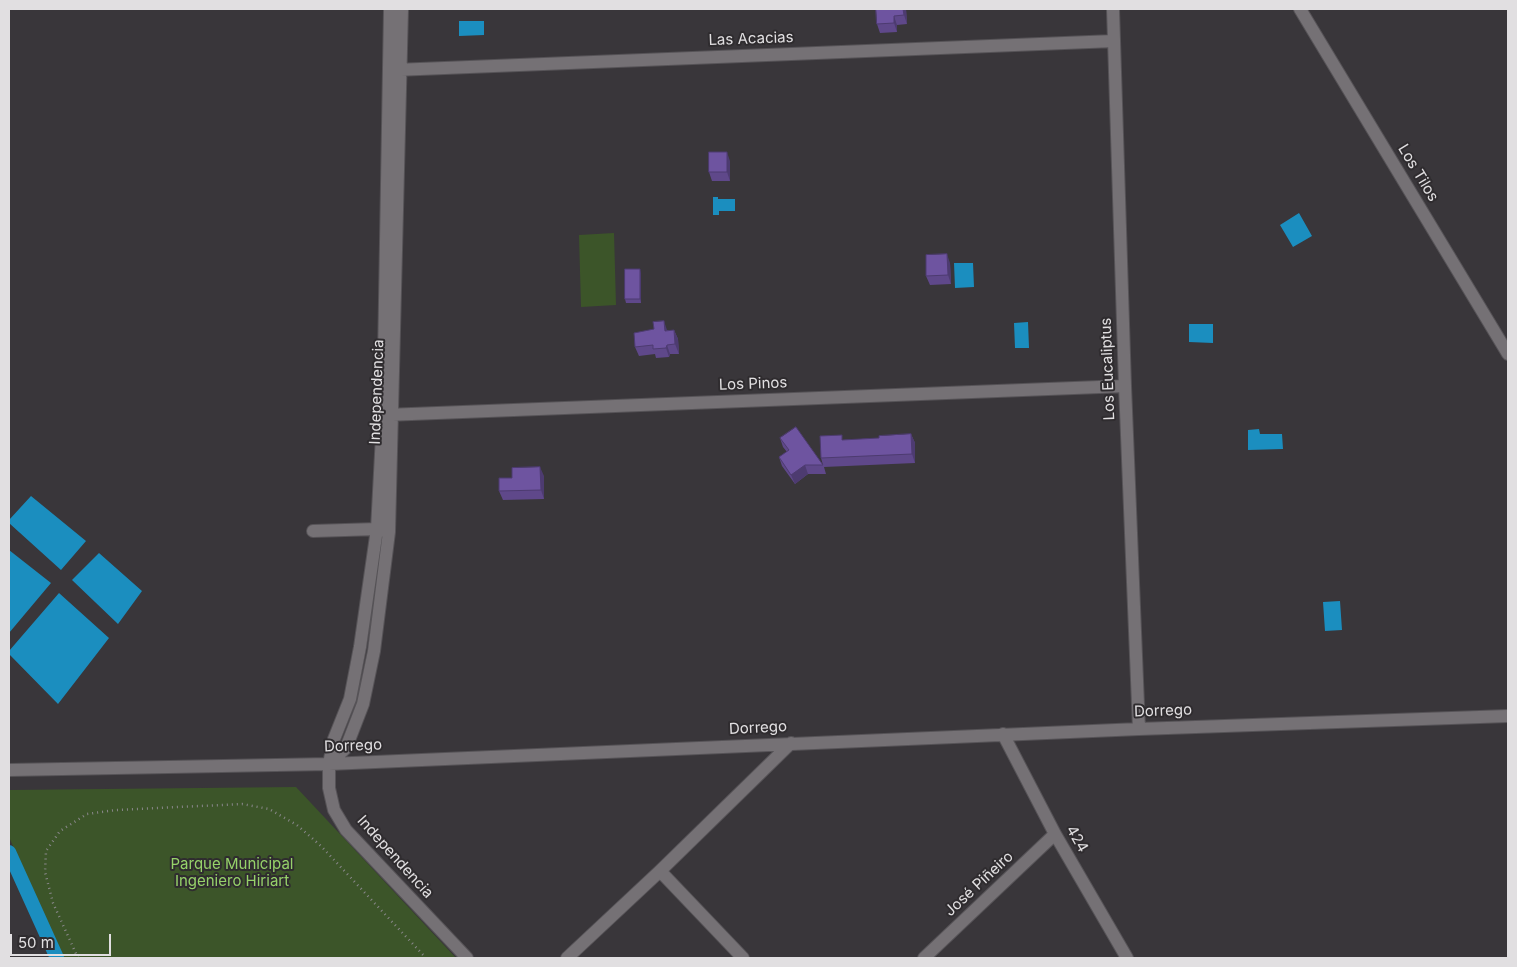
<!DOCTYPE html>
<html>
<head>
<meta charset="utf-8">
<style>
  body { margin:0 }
  #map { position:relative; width:1517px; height:967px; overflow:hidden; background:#39363a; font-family:Inter,sans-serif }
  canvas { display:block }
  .frame { position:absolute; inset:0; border:10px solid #e1dfe1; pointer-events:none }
  .scale { position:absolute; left:10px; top:934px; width:101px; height:22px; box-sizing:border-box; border:2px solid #e1dfe1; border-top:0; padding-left:6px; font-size:15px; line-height:18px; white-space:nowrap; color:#e1dfe1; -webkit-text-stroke:4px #2f2c2f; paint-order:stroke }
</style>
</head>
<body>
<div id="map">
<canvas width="1517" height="967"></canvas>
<div class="frame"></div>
<div class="scale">50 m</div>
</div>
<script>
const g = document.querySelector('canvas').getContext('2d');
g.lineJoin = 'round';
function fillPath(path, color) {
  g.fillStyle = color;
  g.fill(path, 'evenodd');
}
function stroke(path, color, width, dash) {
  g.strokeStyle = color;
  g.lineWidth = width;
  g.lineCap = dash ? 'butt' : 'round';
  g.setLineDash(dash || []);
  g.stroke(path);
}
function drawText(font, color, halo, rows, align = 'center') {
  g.font = font + ' Inter,sans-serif';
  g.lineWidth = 4;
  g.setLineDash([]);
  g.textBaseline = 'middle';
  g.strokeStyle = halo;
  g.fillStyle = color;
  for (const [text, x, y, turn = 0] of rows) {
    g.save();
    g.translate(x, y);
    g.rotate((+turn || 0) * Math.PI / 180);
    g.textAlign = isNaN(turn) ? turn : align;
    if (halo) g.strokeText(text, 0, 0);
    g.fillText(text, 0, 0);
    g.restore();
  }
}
const green = new Path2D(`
  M614 233 616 305 581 307 579 235Z
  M296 787 456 958H62L9 837V790Z`);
const water = new Path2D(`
  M459 21H484V35L459 36Z
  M713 197H718V199H735V211H719V215H713Z
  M1299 213 1312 236 1293 247 1280 225Z
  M954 263H973L974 287 955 288Z
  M1028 322 1029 348H1015L1014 323Z
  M1189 324H1213V343L1189 342Z
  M1259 429 1260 434H1282L1283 449 1248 450V430Z
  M31 496 86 541 61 570 9 523V520Z
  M9 550 51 583 9 633Z
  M99 553 142 591 118 624 72 580Z
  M59 593 109 638 58 704 9 654V651Z
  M1340 601 1342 630 1325 631 1323 602Z`);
const canal = new Path2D(`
  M9 852 57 958`);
const path = new Path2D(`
  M78 958 53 903 45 872 46 851 60 831 87 814 116 810 242 804 269 809 297 825 321 846 426 958`);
const minor = new Path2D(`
  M390 9 383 416 377 529 360 647 350 699 334 739 329 764V788L334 810 346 830 467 958
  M1113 9 1125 386 1139 729
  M1300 9 1508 354
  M395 70 1114 41
  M386 415 1125 386
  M313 531 377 529 385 531
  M1003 734 1055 834 1127 958
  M329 764 346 748 363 704 374 651 389 532 402 9
  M9 770 329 764 1139 729 1508 716
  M660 871 743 958
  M567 958 660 871 791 743
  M924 958 1055 834`);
const wall = new Path2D(`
  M906 9 907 24 897 25V32L880 33 877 24Z
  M730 161V181H712L709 172Z
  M950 263 951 284 930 285 926 276Z
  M641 273V303H626L625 299Z
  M667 330H674L678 339 679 354H670L669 357 656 358 655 354 639 356 635 347Z
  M911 434 915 443V463L824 467 826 474H808L795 484 782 466 779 457 787 452 783 447 780 438 823 465 821 458 843 440 879 438Z
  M544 476V499L503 500 499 491Z`);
const shadedWall = new Path2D(`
  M903 9H906L907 24 904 15Z
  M894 16 897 25V32L894 23Z
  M727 152 730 161V181L727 172Z
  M947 254 950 263 951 284 948 275Z
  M640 269 641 273V303L640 299Z
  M664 321 667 330 665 331Z
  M674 330 678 339 679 354 675 344Z
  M667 345 670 354 669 357 666 348Z
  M911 434 915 443V463L912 454Z
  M805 465 808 474 795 484 791 475Z
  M540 467 544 476V499L541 490Z`);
const building = new Path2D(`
  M876 9H903L904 15 894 16V23L877 24Z
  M709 152H727V172H709Z
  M947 254 948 275 926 276V255Z
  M625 269H640V299H625Z
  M664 321 665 331 674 330 675 344 667 345 666 348 653 349V345L635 347 634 333 654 329 653 322Z
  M796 427 823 465H805L791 475 779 457 789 450 780 438Z
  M911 434 912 454 821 458 820 436 842 435V440L879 438V436Z
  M540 467 541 490 499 491V478H512V468Z`);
const streetNames = [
  ["Las Acacias",751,39,-2],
  ["Los Tilos",1418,173,59],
  ["Los Eucaliptus",1108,369,-92],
  ["Los Pinos",753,384,-2],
  ["Independencia",377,392,-88],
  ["Dorrego",1163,711,-2],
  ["Dorrego",758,728,-3],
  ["Dorrego",353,746,-2],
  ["424",1077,839,60],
  ["Independencia",395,857,48],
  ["José Piñeiro",979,884,-43]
];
const parkNames = [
  ["Parque Municipal",232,864],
  ["Ingeniero Hiriart",232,881]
];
fillPath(green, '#3c5529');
fillPath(water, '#1b8ebf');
stroke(canal, '#1b8ebf', 14);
stroke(minor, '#565357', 14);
stroke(path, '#8a888b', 2.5, [1, 4]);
stroke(minor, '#757175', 12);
fillPath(wall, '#5f488a');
fillPath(shadedWall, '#4d3b70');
fillPath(building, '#6e54a0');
stroke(building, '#4d3b70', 1);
drawText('15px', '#e1dfe1', '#2f2c2f', streetNames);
drawText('15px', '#96d26a', '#2f2c2f', parkNames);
</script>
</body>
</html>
